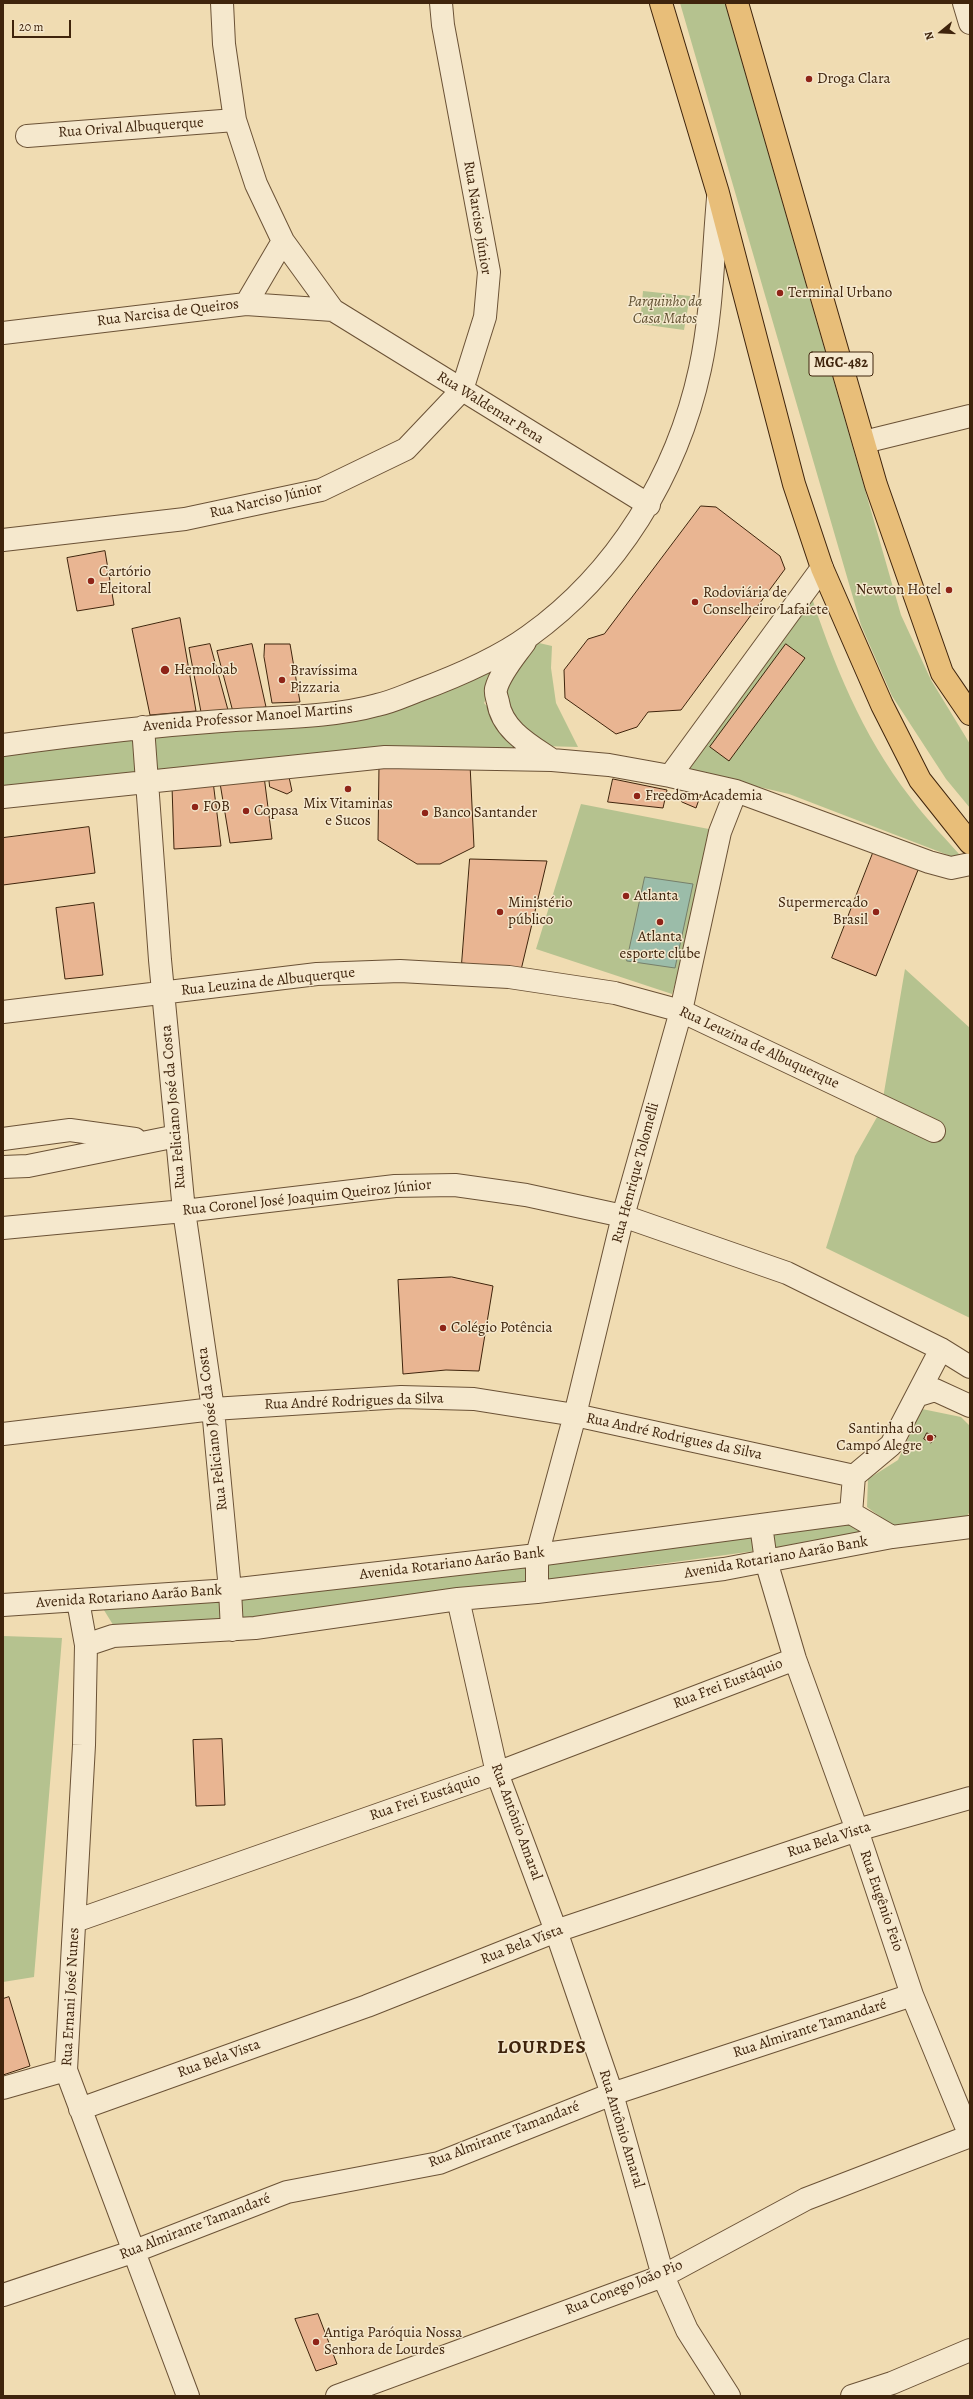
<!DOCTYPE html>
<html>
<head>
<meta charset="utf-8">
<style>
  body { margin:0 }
  #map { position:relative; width:973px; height:2399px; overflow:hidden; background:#f0dcb2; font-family:Alegreya,serif }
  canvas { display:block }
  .frame { position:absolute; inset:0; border:4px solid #3f240c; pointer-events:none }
  .north { position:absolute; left:921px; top:12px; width:40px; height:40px; -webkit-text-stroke:3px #f5e8cd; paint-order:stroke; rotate:252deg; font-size:11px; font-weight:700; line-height:16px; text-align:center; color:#3f240c }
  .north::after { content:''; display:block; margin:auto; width:14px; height:18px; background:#3f240c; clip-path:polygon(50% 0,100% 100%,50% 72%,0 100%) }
  .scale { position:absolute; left:12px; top:20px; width:59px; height:18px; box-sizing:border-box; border:2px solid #3f240c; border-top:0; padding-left:5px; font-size:12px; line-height:14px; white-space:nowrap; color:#3f240c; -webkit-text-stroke:3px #f5e8cd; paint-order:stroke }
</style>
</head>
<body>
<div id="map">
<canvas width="973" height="2399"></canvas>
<div class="frame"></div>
<div class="north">N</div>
<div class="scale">20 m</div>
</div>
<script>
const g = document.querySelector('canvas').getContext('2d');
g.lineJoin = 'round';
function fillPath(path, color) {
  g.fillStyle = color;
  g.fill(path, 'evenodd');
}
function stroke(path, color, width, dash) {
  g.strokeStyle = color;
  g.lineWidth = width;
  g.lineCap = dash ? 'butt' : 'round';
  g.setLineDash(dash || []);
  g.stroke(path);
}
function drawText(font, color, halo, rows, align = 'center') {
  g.font = font + ' Alegreya,serif';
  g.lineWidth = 3;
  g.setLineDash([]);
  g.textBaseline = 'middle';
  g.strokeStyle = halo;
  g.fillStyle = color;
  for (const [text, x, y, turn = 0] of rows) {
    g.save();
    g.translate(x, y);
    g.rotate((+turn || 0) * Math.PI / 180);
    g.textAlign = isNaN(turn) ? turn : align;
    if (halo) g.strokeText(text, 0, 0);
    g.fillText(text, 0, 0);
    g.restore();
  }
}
const green = new Path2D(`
  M680 3H725L901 615 931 680 970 744V808L946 779 892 696 861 625Z
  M643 291 690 296 684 330 640 324Z
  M809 589C833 663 862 735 910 797 927 820 947 840 966 862L789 794 687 770Z
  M539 643 552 646 551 668 556 703 578 747 541 746 511 711 499 688 524 662 530 650Z
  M509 655 484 703 537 758 154 776 148 730 336 715Z
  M136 736 142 780 3 793V754Z
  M581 804 719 831 672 994 536 949Z
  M905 969 970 1028V1318L826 1248 855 1156 881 1110Z
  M922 1409 961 1417 970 1426V1511L965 1520 894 1527 867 1507 868 1479 898 1460Z
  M849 1518 879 1535 775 1550 769 1531Z
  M757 1531 762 1550 543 1580 542 1560Z
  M532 1560 533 1583 236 1619 231 1599Z
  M220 1598 225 1619 115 1628 99 1602Z
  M3 1636 62 1638 34 1977 3 1982Z`);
const water = new Path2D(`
  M645 877 693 884 675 968 627 961Z`);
const building = new Path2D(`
  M701 506 716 507 780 556 785 569 681 710 648 712 637 727 616 734 565 698 564 670 588 639 604 634Z
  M105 551 114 605 77 611 67 558Z
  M180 618 196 711 150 715 132 629Z
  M210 644 228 710 201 712 189 648Z
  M252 644 266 707 233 712 217 651Z
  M265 644H290L300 702 272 703 264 657Z
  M786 644 805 658 729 761 710 747Z
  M470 764 474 847 440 864H417L378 840 379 766Z
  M264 776 272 839 230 843 220 783Z
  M269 777H289L292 791 287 794 270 787Z
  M613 779 667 790 663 808 608 802Z
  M213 781 221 846 174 849 172 786Z
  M690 784 703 788 696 808 682 802Z
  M89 827 95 873 3 885V838Z
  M875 848 920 865 876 976 832 958Z
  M470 859 547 861 521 970 462 963Z
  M94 903 103 975 65 979 56 908Z
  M452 1277 493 1286 479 1371 446 1370 403 1374 398 1280Z
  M927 1433 936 1436 931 1443 924 1439Z
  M222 1739 225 1805 196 1806 193 1740Z
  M9 1997 30 2066 3 2075V1999Z
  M318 2314 337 2364 316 2371 295 2319Z`);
const minor = new Path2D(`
  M222 3 224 44 235 120 256 184 283 241 333 310 649 505
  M964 3 970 23
  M27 136 235 120
  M246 304 283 241
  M3 333 246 304 333 310
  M864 442 970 416
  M3 540 185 519 321 490 406 449 462 390 485 317 489 272 443 25 441 3
  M525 642C515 656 500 673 496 689 495 693 497 698 498 702 502 730 530 745 552 760
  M143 727 160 960 184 1211 213 1409 230 1590 232 1630
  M3 745C76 735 148 726 221 721 270 717 331 718 377 705 391 702 404 696 417 691 455 677 496 660 529 636 617 573 677 475 700 369 712 314 713 255 718 198
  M670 776 822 568
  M3 797 385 757 552 760 609 765 670 776 736 791 929 862 951 868 970 864
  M3 1012 317 974 400 971 509 977 615 993 681 1011 934 1131
  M3 1139 70 1130 135 1139
  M3 1167 28 1166 177 1136
  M3 1228 184 1211 395 1186 455 1185 526 1195 623 1216 787 1273 941 1349 970 1367
  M919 1395 935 1390 970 1406
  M3 1434 213 1409 401 1397 474 1399 575 1415 854 1476
  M854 1476 891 1445 941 1349
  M851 1513 854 1476
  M761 1525 766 1561 795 1659 857 1830 912 1995 970 2136
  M537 1592V1555L575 1415 623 1216 681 1011 720 832 736 791
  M458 1599 497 1773 556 1931 612 2094 663 2276 687 2330 729 2396
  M78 1601 86 1645 84 1745 66 2070 188 2396
  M3 1605 230 1590 537 1555 851 1513 892 1537 970 1527
  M86 1645 113 1636 255 1628 458 1599 537 1592 724 1569 892 1537
  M75 1921 497 1773 795 1659
  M3 2088 66 2070
  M80 2109 367 2006 556 1931 857 1830 970 1798
  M3 2295 135 2251 287 2192 439 2163 612 2094 912 1995
  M337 2396 663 2276 806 2199 970 2136
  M852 2396 892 2383 970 2350`);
const highway = new Path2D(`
  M661 3 718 193 794 484 822 568 882 705 920 780 970 843
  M737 3 876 485 942 673 970 714`);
const markers = [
  [809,79,4,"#8f2418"],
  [780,293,4,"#8f2418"],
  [91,581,4,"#8f2418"],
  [949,590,4,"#8f2418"],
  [695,602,4,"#8f2418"],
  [165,670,5,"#8f2418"],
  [282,680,4,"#8f2418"],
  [348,789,4,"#8f2418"],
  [637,796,4,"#8f2418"],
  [195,807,4,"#8f2418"],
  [246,811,4,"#8f2418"],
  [425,813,4,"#8f2418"],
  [626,896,4,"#8f2418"],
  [500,912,4,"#8f2418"],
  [876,912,4,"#8f2418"],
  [660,922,4,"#8f2418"],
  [443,1328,4,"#8f2418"],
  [930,1438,4,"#8f2418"],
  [316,2342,4,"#8f2418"]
];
const shields = [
  [841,364,64]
];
const shieldNames = [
  ["MGC-482",841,364]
];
const poiNames = [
  ["Droga Clara",817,79],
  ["Terminal Urbano",788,293],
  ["Cartório",99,572],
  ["Eleitoral",99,589],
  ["Newton Hotel",941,590,"right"],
  ["Rodoviária de",703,593],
  ["Conselheiro Lafaiete",703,610],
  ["Hemoloab",174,670],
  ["Bravíssima",290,671],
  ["Pizzaria",290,688],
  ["Freedom Academia",645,796],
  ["Mix Vitaminas",348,804,"center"],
  ["e Sucos",348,821,"center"],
  ["FOB",203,807],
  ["Copasa",254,811],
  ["Banco Santander",433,813],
  ["Atlanta",634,896],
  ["Ministério",508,903],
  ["público",508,920],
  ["Supermercado",868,903,"right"],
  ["Brasil",868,920,"right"],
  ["Atlanta",660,937,"center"],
  ["esporte clube",660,954,"center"],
  ["Colégio Potência",451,1328],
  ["Santinha do",922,1429,"right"],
  ["Campo Alegre",922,1446,"right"],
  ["Antiga Paróquia Nossa",324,2333],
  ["Senhora de Lourdes",324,2350]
];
const streetNames = [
  ["Rua Orival Albuquerque",131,128,-4],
  ["Rua Narciso Júnior",477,218,81],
  ["Rua Narcisa de Queiros",168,313,-7],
  ["Rua Waldemar Pena",490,408,32],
  ["Rua Narciso Júnior",266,501,-13],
  ["Avenida Professor Manoel Martins",248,718,-5],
  ["Rua Leuzina de Albuquerque",268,982,-6],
  ["Rua Leuzina de Albuquerque",759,1048,25],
  ["Rua Feliciano José da Costa",174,1107,-95],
  ["Rua Henrique Tolomelli",636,1173,-75],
  ["Rua Coronel José Joaquim Queiroz Júnior",307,1198,-6],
  ["Rua André Rodrigues da Silva",354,1402,-2],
  ["Rua Feliciano José da Costa",213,1429,-97],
  ["Rua André Rodrigues da Silva",674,1437,12],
  ["Avenida Rotariano Aarão Bank",776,1558,-10],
  ["Avenida Rotariano Aarão Bank",452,1564,-7],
  ["Avenida Rotariano Aarão Bank",129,1597,-4],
  ["Rua Frei Eustáquio",728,1684,-21],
  ["Rua Frei Eustáquio",425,1798,-19],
  ["Rua Antônio Amaral",516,1822,70],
  ["Rua Bela Vista",829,1840,-18],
  ["Rua Eugênio Feio",881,1901,71],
  ["Rua Bela Vista",522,1945,-21],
  ["Rua Ernani José Nunes",71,1997,-87],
  ["Rua Almirante Tamandaré",810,2029,-18],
  ["Rua Bela Vista",219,2059,-20],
  ["Rua Antônio Amaral",621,2129,73],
  ["Rua Almirante Tamandaré",504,2135,-21],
  ["Rua Almirante Tamandaré",195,2227,-21],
  ["Rua Conego João Pio",624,2288,-22]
];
const parkNames = [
  ["Parquinho da",665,302],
  ["Casa Matos",665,319]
];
const districtNames = [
  ["LOURDES",542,2048]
];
fillPath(green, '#b5c28f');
fillPath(water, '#9bbca9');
stroke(water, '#767f6a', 1);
fillPath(building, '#e9b592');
stroke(building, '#3f240c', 1);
stroke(minor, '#6b5236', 24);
stroke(highway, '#3f240c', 24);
stroke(minor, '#f5e8cd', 22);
stroke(highway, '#e8be79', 22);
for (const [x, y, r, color] of markers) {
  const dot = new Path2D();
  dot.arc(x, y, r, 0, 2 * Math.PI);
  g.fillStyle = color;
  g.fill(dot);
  stroke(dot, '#f5e8cd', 1.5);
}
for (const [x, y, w] of shields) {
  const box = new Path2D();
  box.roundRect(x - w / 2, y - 12, w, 24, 3);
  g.fillStyle = '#f5e8cd';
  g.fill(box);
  stroke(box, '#3f240c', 1);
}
drawText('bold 14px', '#3f240c', null, shieldNames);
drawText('15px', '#3f240c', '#f5e8cd', poiNames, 'left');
drawText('15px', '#3f240c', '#f5e8cd', streetNames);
drawText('italic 15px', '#5c4c2d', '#f5e8cd', parkNames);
g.letterSpacing = '1px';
drawText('bold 19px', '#3f240c', '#f5e8cd', districtNames);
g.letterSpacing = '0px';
</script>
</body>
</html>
